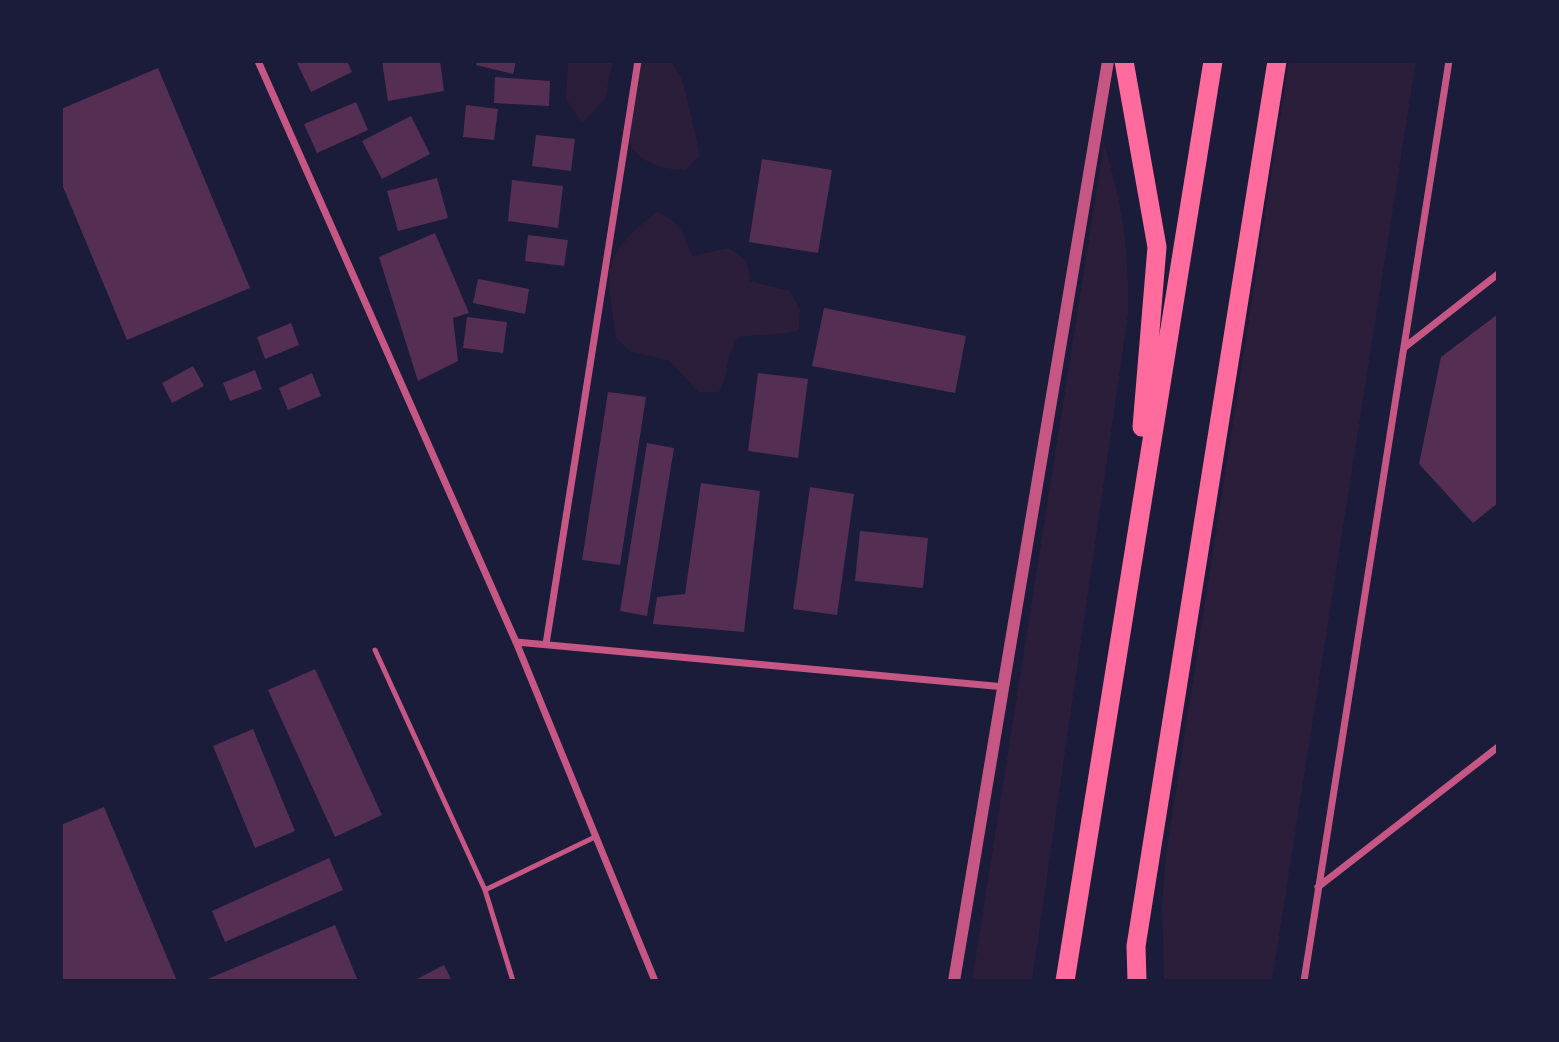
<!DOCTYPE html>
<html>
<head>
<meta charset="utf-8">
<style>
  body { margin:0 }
  #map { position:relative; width:1559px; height:1042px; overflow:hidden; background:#1b1b3a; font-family:Quicksand,sans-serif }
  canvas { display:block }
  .frame { position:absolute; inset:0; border:63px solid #1b1b3a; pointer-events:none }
</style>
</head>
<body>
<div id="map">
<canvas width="1559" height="1042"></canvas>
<div class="frame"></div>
</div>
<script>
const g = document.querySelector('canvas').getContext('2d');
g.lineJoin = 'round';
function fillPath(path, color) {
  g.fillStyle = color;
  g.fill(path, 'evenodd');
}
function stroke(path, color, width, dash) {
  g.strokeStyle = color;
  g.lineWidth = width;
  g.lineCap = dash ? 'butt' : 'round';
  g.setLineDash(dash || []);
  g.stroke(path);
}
const green = new Path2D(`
  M568 61H613L605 99 582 123 566 99Z
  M642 61H671L680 75 686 94 700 155 686 170C663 169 649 166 632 149 627 120 623 87 642 61Z
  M1289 61H1416L1272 981H1164L1162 903 1166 855Z
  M1104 144C1122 201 1130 255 1128 315L1032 981H972Z
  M656 212C679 221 685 233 692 256L729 248 747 261 750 281 790 291 800 310 799 330C779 336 760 334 739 337 724 358 731 369 719 392H698L670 361 630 351 616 338C607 267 598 260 656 212Z`);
const building = new Path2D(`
  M296 61H347L352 72 311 92Z
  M382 61H440L444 91 388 101Z
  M477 61H516L513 74 476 65Z
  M158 68 250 288 127 340 61 182V109Z
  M495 77 550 81 549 106 494 103Z
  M356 102 368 130 317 153 304 124Z
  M466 105 498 109 494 140 463 137Z
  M411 116 430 154 382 179 362 141Z
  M536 135 575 139 571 171 532 166Z
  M762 159 832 170 818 253 749 242Z
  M437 178 448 218 398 231 387 191Z
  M512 180 563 186 558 228 508 221Z
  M435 233 469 313 453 318 458 361 418 381 379 257Z
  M528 235 568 240 564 266 525 261Z
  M478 279 529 289 525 314 473 303Z
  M824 308 966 336 955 393 812 366Z
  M1498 314V503L1473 523 1419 464 1441 357Z
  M467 317 507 322 503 353 463 348Z
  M291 323 299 345 265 359 257 337Z
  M193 366 204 386 172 403 162 383Z
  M255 370 262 389 230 401 223 383Z
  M312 373 321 396 288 410 279 388Z
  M758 373 808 379 798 458 748 451Z
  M608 392 646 397 620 565 582 560Z
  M647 443 674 448 647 616 620 611Z
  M701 483 760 491 744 632 653 624 657 597 685 594Z
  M810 487 854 494 837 615 793 609Z
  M860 531 928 538 923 588 855 581Z
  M315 669 382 815 335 837 268 690Z
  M253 729 295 831 255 848 213 746Z
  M104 807 177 981H61V825Z
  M329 858 343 890 225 942 212 911Z
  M335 925 358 981H203Z
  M444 965 452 981H413Z`);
const service = new Path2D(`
  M375 650 485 890
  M513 981 485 890 595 837`);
const minor = new Path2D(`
  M258 61 516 642 655 981
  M1405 347 1498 274
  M516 642 1005 687
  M546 644 638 61
  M1318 887 1498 747
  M1304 981 1449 61`);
const tertiary = new Path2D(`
  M954 981 1108 61`);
const trunk = new Path2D(`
  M1124 61 1157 247 1142 427
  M1065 981 1213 61
  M1137 981 1136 946 1277 61`);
fillPath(green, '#2a1e3b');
fillPath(building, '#542f53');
stroke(service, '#c65784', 5);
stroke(minor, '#c65784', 7);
stroke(tertiary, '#c65784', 12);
stroke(trunk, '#ff6b9d', 19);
</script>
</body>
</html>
